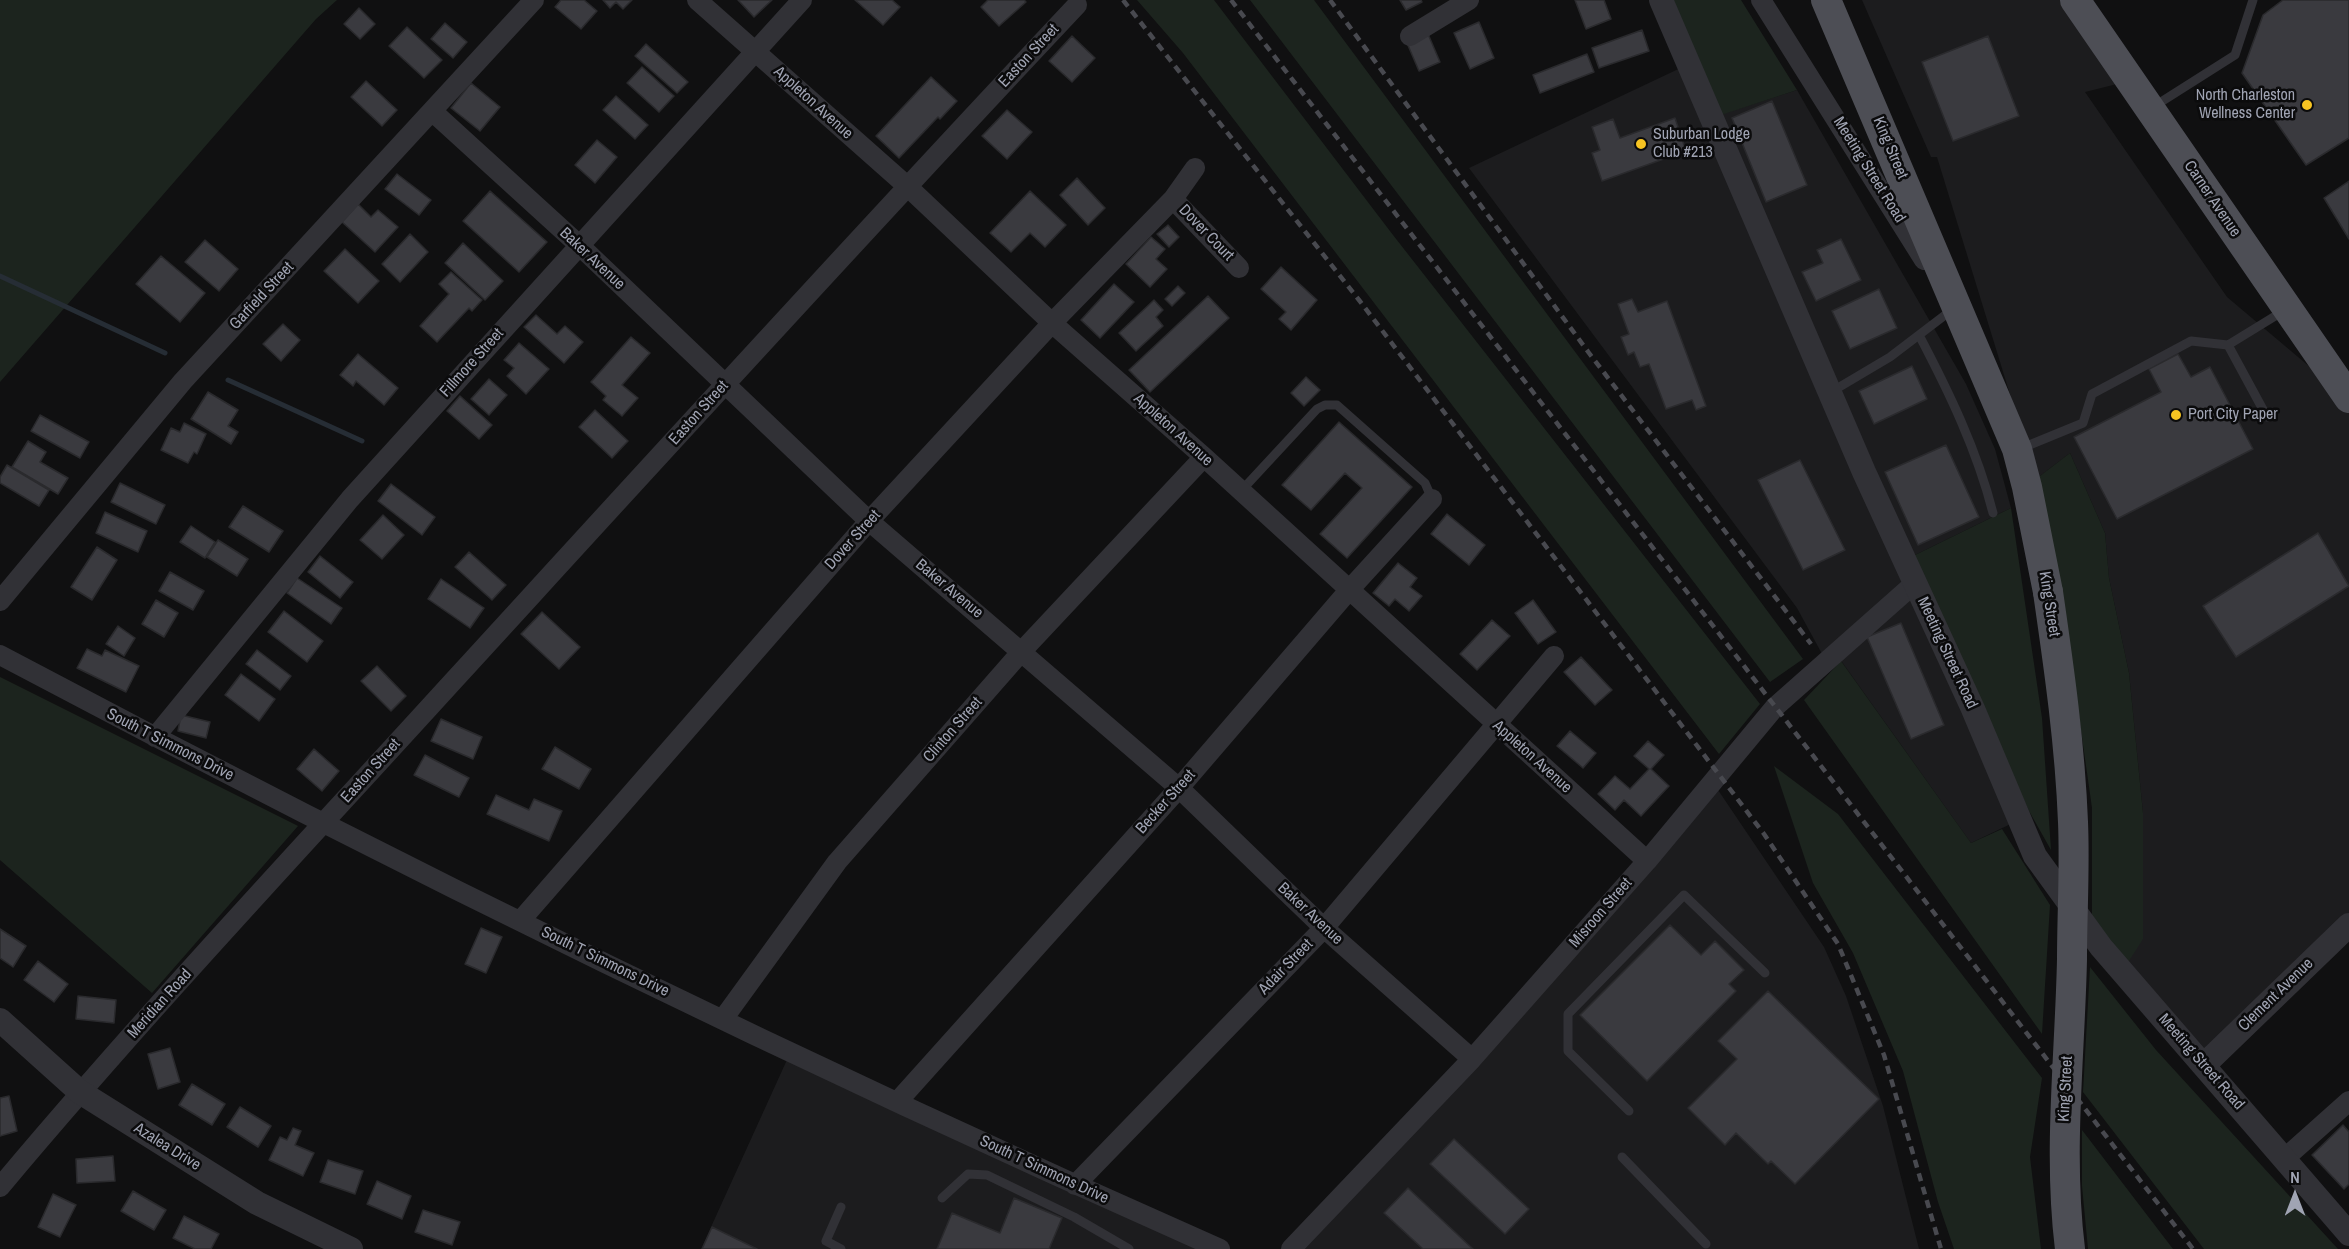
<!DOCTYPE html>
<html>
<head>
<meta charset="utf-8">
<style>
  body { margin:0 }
  #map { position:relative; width:2349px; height:1249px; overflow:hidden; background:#101011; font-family:"Archivo Narrow",sans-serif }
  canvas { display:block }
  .north { position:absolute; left:2265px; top:1165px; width:60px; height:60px; -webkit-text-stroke:4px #0b0b0c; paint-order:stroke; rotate:0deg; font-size:16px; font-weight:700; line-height:24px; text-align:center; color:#a0a4b3 }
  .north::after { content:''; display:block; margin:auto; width:21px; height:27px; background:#a0a4b3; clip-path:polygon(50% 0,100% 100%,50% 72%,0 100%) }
</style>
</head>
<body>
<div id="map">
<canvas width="2349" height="1249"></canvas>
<div class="north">N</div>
</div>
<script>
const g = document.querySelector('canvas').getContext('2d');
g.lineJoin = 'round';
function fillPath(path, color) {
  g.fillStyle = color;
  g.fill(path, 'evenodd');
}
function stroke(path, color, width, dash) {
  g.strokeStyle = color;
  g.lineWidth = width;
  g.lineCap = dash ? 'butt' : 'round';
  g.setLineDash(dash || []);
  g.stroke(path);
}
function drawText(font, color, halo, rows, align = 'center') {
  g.font = font + ' "Archivo Narrow",sans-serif';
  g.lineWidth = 5;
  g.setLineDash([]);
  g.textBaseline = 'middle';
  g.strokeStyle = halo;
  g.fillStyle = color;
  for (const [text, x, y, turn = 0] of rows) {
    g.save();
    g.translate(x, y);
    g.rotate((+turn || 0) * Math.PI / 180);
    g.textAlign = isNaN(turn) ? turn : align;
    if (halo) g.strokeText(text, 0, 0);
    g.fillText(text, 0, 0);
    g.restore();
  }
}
const built = new Path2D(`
  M1862 0H2060L2117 84 2085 92 2227 297 2349 400V925L2204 1065 2122 971 2143 813 2129 673 2109 578 2105 533 2070 453 2036 479 1937 157H1931Z
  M1689 64 1712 117 1797 90 1966 384 1995 449 2011 508 1905 560 2019 820 1971 843 1837 655 1827 663 1797 608 1469 168Z
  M1714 784 1824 947 1846 996 1883 1106 1919 1249H1291Z
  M791 1051 1220 1249H701Z`);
const green = new Path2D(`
  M0 0H337L316 19 0 382Z
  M1137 0H1214L1393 235 1760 704 1719 754 1183 53Z
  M1250 0H1314L1803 659 1770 682Z
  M1668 0H1741L1797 90 1718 116Z
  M2070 453 2105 533 2109 578 2129 673 2143 813V939L2127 964 2092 916V808L2061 589 2036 479Z
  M2011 508 2042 718 2051 850 2029 811 1911 557Z
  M1841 661 1971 843 2002 829 2050 905 2042 1034 1804 700Z
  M0 677 298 826 152 993 0 860Z
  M1774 766 1838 814 2042 1078 2030 1157 2041 1249H1954L1938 1202 1903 1071 1853 953 1813 883Z
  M2090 967 2156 1050 2338 1249H2204L2083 1092Z
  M2082 1130 2173 1249H2088L2082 1186Z`);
const stream = new Path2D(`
  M0 276 165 353
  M228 380 362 441`);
const building = new Path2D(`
  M561 0H584L597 11 581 29 555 7Z
  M603 0H632L623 9 616 2 610 8Z
  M738 0H772L754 17Z
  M855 0H892L900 7 883 25Z
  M988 0H1024L1026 2 999 26 981 7Z
  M1400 0H1421L1422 2 1406 10Z
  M1575 0H1604L1611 19 1586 29Z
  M2283 0H2349V138L2306 165 2242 73 2263 15Z
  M359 8 375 24 360 39 344 24Z
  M1479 22 1494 58 1470 69 1454 33Z
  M445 23 467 42 453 58 431 39Z
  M407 27 442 60 424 78 389 46Z
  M1642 30 1649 51 1599 68 1592 48Z
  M1428 34 1440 62 1419 71 1407 43Z
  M1072 36 1095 58 1072 82 1049 61Z
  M1988 36 2019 116 1953 141 1922 62Z
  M646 44 688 82 677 93 635 56Z
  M1587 54 1594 72 1540 93 1533 75Z
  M642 67 674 96 659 112 627 83Z
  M931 77 957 101 940 119 938 117 899 158 876 136Z
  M366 81 397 110 382 126 351 97Z
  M471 83 500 107 480 131 451 108Z
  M616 96 648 125 635 139 603 110Z
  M1772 101 1807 185 1766 202 1732 118Z
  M1007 110 1032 132 1007 159 982 136Z
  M1675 118 1686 151 1602 181 1592 153 1600 150 1592 127 1613 119 1620 138Z
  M597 140 617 157 595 183 575 165Z
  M397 174 431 200 419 215 385 189Z
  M1077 178 1105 208 1088 225 1060 195Z
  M2349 181V239L2324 198Z
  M490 191 547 242 519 272 463 221Z
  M1030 191 1066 225 1045 247 1030 233 1011 252 990 233Z
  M358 204 371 217 378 210 398 227 375 252 342 222Z
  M1168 225 1179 237 1169 247 1157 234Z
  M410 234 428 252 400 282 382 264Z
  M1151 237 1165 249 1156 259 1167 269 1150 287 1126 264Z
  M1841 239 1861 280 1816 301 1802 272 1823 263 1817 250Z
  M205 240 238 269 219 291 185 262Z
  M463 243 503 281 485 300 445 263Z
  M345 249 379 281 358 303 324 271Z
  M161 256 205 293 180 322 136 284Z
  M1281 267 1317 300 1291 330 1279 319 1286 312 1261 289Z
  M451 272 482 300 472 311 469 308 437 342 420 326 449 294 439 284Z
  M1114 284 1134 302 1100 338 1081 320Z
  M1178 286 1185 293 1172 306 1165 299Z
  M1879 289 1897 328 1850 349 1832 311Z
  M1208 296 1229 318 1150 392 1129 370Z
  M1632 299 1638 312 1667 301 1706 406 1696 410 1692 400 1666 409 1649 364 1640 367 1634 352 1628 355 1621 337 1629 334 1618 304Z
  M1154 300 1163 310 1156 317 1163 326 1136 351 1119 333Z
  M536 315 557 334 565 326 583 342 564 363 524 327Z
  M283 324 300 340 281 361 263 344Z
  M631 337 650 353 622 385 638 398 622 416 603 400 606 396 591 382Z
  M519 343 549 369 526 394 507 376 514 368 504 360Z
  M358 354 398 388 384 405 356 381 353 386 340 375Z
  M2178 354 2191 377 2210 367 2253 449 2117 519 2074 437 2161 392 2149 369Z
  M1912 366 1927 399 1874 424 1859 391Z
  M1306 377 1320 390 1304 406 1291 393Z
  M489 379 507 395 489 415 471 399Z
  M208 392 238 410 228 426 238 432 231 444 191 419Z
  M460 396 492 425 479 439 447 411Z
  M595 410 628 441 612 458 579 427Z
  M40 415 89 442 80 458 31 431Z
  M1339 422 1412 487 1347 558 1320 534 1362 488 1345 473 1311 510 1282 485Z
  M184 423 206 434 197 454 194 452 188 463 161 450 171 428 180 432Z
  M28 441 46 452 40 462 68 478 58 494 12 467Z
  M1946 445 1979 517 1918 545 1885 472Z
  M1800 460 1845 550 1803 570 1758 480Z
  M7 465 49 490 39 506 0 483V477Z
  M120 483 165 505 156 524 111 502Z
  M391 484 435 517 422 535 378 501Z
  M243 506 283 531 269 552 229 527Z
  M105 512 147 531 138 552 96 533Z
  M1447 514 1485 545 1469 565 1431 534Z
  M383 515 404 535 382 559 360 540Z
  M191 526 215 542 205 558 180 542Z
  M2318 533 2349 586 2236 657 2203 606Z
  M218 540 248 559 237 576 207 557Z
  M97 547 117 560 92 600 71 587Z
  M469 552 506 585 492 600 455 567Z
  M320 556 353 582 340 598 308 572Z
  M1398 563 1417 578 1410 587 1422 596 1409 611 1395 599 1389 606 1373 593Z
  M170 572 204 591 193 610 159 591Z
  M297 578 342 608 331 624 287 593Z
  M441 579 484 608 470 628 428 599Z
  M156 600 178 613 164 637 142 624Z
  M1533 600 1556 632 1538 644 1515 613Z
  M284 611 323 641 307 662 268 632Z
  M542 612 580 647 559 669 521 634Z
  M1492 620 1510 636 1477 670 1460 654Z
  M1901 623 1944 725 1911 739 1867 637Z
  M118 626 135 638 124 656 106 644Z
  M87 649 102 656 105 650 139 666 126 692 77 668Z
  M257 650 291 676 280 690 246 664Z
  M1581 657 1612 690 1595 705 1564 672Z
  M377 666 406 696 391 711 361 681Z
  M241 674 275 699 259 721 225 695Z
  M181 715 210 722 206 738 178 731Z
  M441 719 482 737 473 759 431 741Z
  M1570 731 1596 753 1583 768 1557 746Z
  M1648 741 1664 755 1651 769 1669 786 1641 816 1624 800 1615 810 1598 794 1615 776 1630 789 1649 769 1634 756Z
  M555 747 591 769 579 789 542 769Z
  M314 749 339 771 322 791 297 769Z
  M425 755 469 778 459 797 414 775Z
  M496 795 529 810 534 799 562 811 549 841 487 814Z
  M1670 925 1701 955 1715 941 1744 970 1729 984 1736 991 1647 1081 1580 1015Z
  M481 928 502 937 486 973 465 964Z
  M0 929 26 946 13 967 0 958Z
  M38 961 68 984 54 1002 24 980Z
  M1768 991 1879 1099 1795 1184 1771 1161 1768 1164 1736 1133 1725 1145 1688 1108 1737 1059 1718 1041Z
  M78 996 116 1000 114 1023 76 1019Z
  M170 1048 180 1082 158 1089 148 1054Z
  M192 1084 225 1104 212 1125 179 1105Z
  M9 1096 17 1131 0 1136V1098Z
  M240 1107 271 1126 258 1147 227 1127Z
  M2343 1125 2349 1132V1184L2344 1189 2312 1155Z
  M293 1128 301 1131 295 1145 314 1153 303 1176 269 1160 280 1137 287 1140Z
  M1454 1139 1529 1209 1505 1234 1430 1164Z
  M113 1156 115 1181 77 1183 76 1159Z
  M328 1160 363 1171 355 1194 320 1182Z
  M377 1181 411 1196 402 1219 367 1204Z
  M1408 1188 1473 1249H1423L1384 1213Z
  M133 1191 166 1210 154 1230 121 1211Z
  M53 1194 76 1205 60 1237 38 1227Z
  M1014 1198 1062 1218 1049 1249H937L952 1213 1000 1233Z
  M423 1210 460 1222 452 1245 415 1232Z
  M184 1216 219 1234 211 1249H195L173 1238Z
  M712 1227 757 1249H702Z`);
const service = new Path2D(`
  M2153 107 2235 55 2253 0
  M1919 335C1949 392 1977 450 1993 513
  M2228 345 2285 310
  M1831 392 1890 357 1953 309
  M2022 448 2083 423 2092 394 2191 341 2228 345 2267 417
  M1241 491 1317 409 1325 405H1337L1425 483 1432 499
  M1629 1111 1568 1051V1014L1684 895 1765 973
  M1622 1157 1706 1244
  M942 1198 968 1174 987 1175 1074 1217 1129 1249
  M841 1249 826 1241 841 1207`);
const minor = new Path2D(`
  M697 0 907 186 1052 323 1204 457 1647 861
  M1761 0 1924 260
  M1410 36 1469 0
  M432 111 579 245 869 521 1179 788 1324 928 1472 1059
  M1173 199 1239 268
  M0 601 183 381 534 0
  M0 655C399 867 806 1066 1220 1249
  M155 737 350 499 802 0
  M521 920 869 521 1052 323 1173 199 1195 168
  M723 1019 837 862 1022 651 1204 457
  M898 1101 1179 788 1350 589 1432 499
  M2284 1159 2349 1101
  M1075 1185 1324 928 1554 656
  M0 1187C146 1013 302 847 456 678 662 453 868 227 1077 5
  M1291 1249 1472 1059 1647 861 1775 707 1915 583`);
const tertiary = new Path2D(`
  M1661 0 1864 472 1973 709 2035 856 2101 947 2349 1234
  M0 1020 80 1092 257 1203 351 1249
  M2204 1065 2349 925`);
const primary = new Path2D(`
  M1826 0 2017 449 2027 487 2048 592
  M2075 0 2349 398`);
const rail = new Path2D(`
  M1123 0 1359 300 1764 834 1838 944 1884 1055 1941 1249
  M1231 0 2193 1249
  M1330 0 1589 353 1811 644`);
const primaryBridge = new Path2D(`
  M2048 592C2059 668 2070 745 2073 822 2075 868 2072 914 2072 959 2070 1056 2058 1152 2070 1249`);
const markers = [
  [2307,105,6,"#f7c422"],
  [1641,144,6,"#f7c422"],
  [2176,415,6,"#f7c422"]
];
const streetNames = [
  ["Easton Street",1029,56,-47],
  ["Appleton Avenue",813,103,42],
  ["King Street",1890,148,67],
  ["Meeting Street Road",1869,170,58],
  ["Carner Avenue",2212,199,56],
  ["Dover Court",1206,233,46],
  ["Baker Avenue",592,259,43],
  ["Garfield Street",262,296,-47],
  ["Fillmore Street",472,363,-48],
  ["Easton Street",699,413,-48],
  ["Appleton Avenue",1173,430,42],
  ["Dover Street",853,540,-48],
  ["Baker Avenue",949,589,40],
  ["King Street",2049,604,81],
  ["Meeting Street Road",1947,653,65],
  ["Clinton Street",953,730,-49],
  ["South T Simmons Drive",170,745,27],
  ["Appleton Avenue",1532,757,42],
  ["Easton Street",371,771,-48],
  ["Becker Street",1166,802,-48],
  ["Misroon Street",1601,913,-49],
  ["Baker Avenue",1310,914,43],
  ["South T Simmons Drive",605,962,26],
  ["Adair Street",1286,967,-46],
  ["Clement Avenue",2276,995,-44],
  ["Meridian Road",160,1004,-48],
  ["Meeting Street Road",2201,1062,49],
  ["King Street",2066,1089,-87],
  ["Azalea Drive",167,1147,32],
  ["South T Simmons Drive",1044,1170,25]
];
const poiNames = [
  ["North Charleston",2295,96,"right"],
  ["Wellness Center",2295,114,"right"],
  ["Suburban Lodge",1653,135],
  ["Club #213",1653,153],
  ["Port City Paper",2188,415]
];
fillPath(built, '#1c1c1e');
fillPath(green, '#1c241e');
stroke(stream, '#262d35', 5);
fillPath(building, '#3a3a3f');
stroke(building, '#2a2a2d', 1.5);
stroke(service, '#313136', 9);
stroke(minor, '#313136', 20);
stroke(tertiary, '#313136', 24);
stroke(primary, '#4d4e55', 30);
stroke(rail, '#48494f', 4.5, [8, 6]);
stroke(primaryBridge, '#4d4e55', 30);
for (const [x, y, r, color] of markers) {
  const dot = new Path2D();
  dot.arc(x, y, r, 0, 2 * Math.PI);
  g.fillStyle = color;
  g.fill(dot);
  stroke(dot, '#0b0b0c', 2);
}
drawText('16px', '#a0a4b3', '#0b0b0c', streetNames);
drawText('16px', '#a0a4b3', '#0b0b0c', poiNames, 'left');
</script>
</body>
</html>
